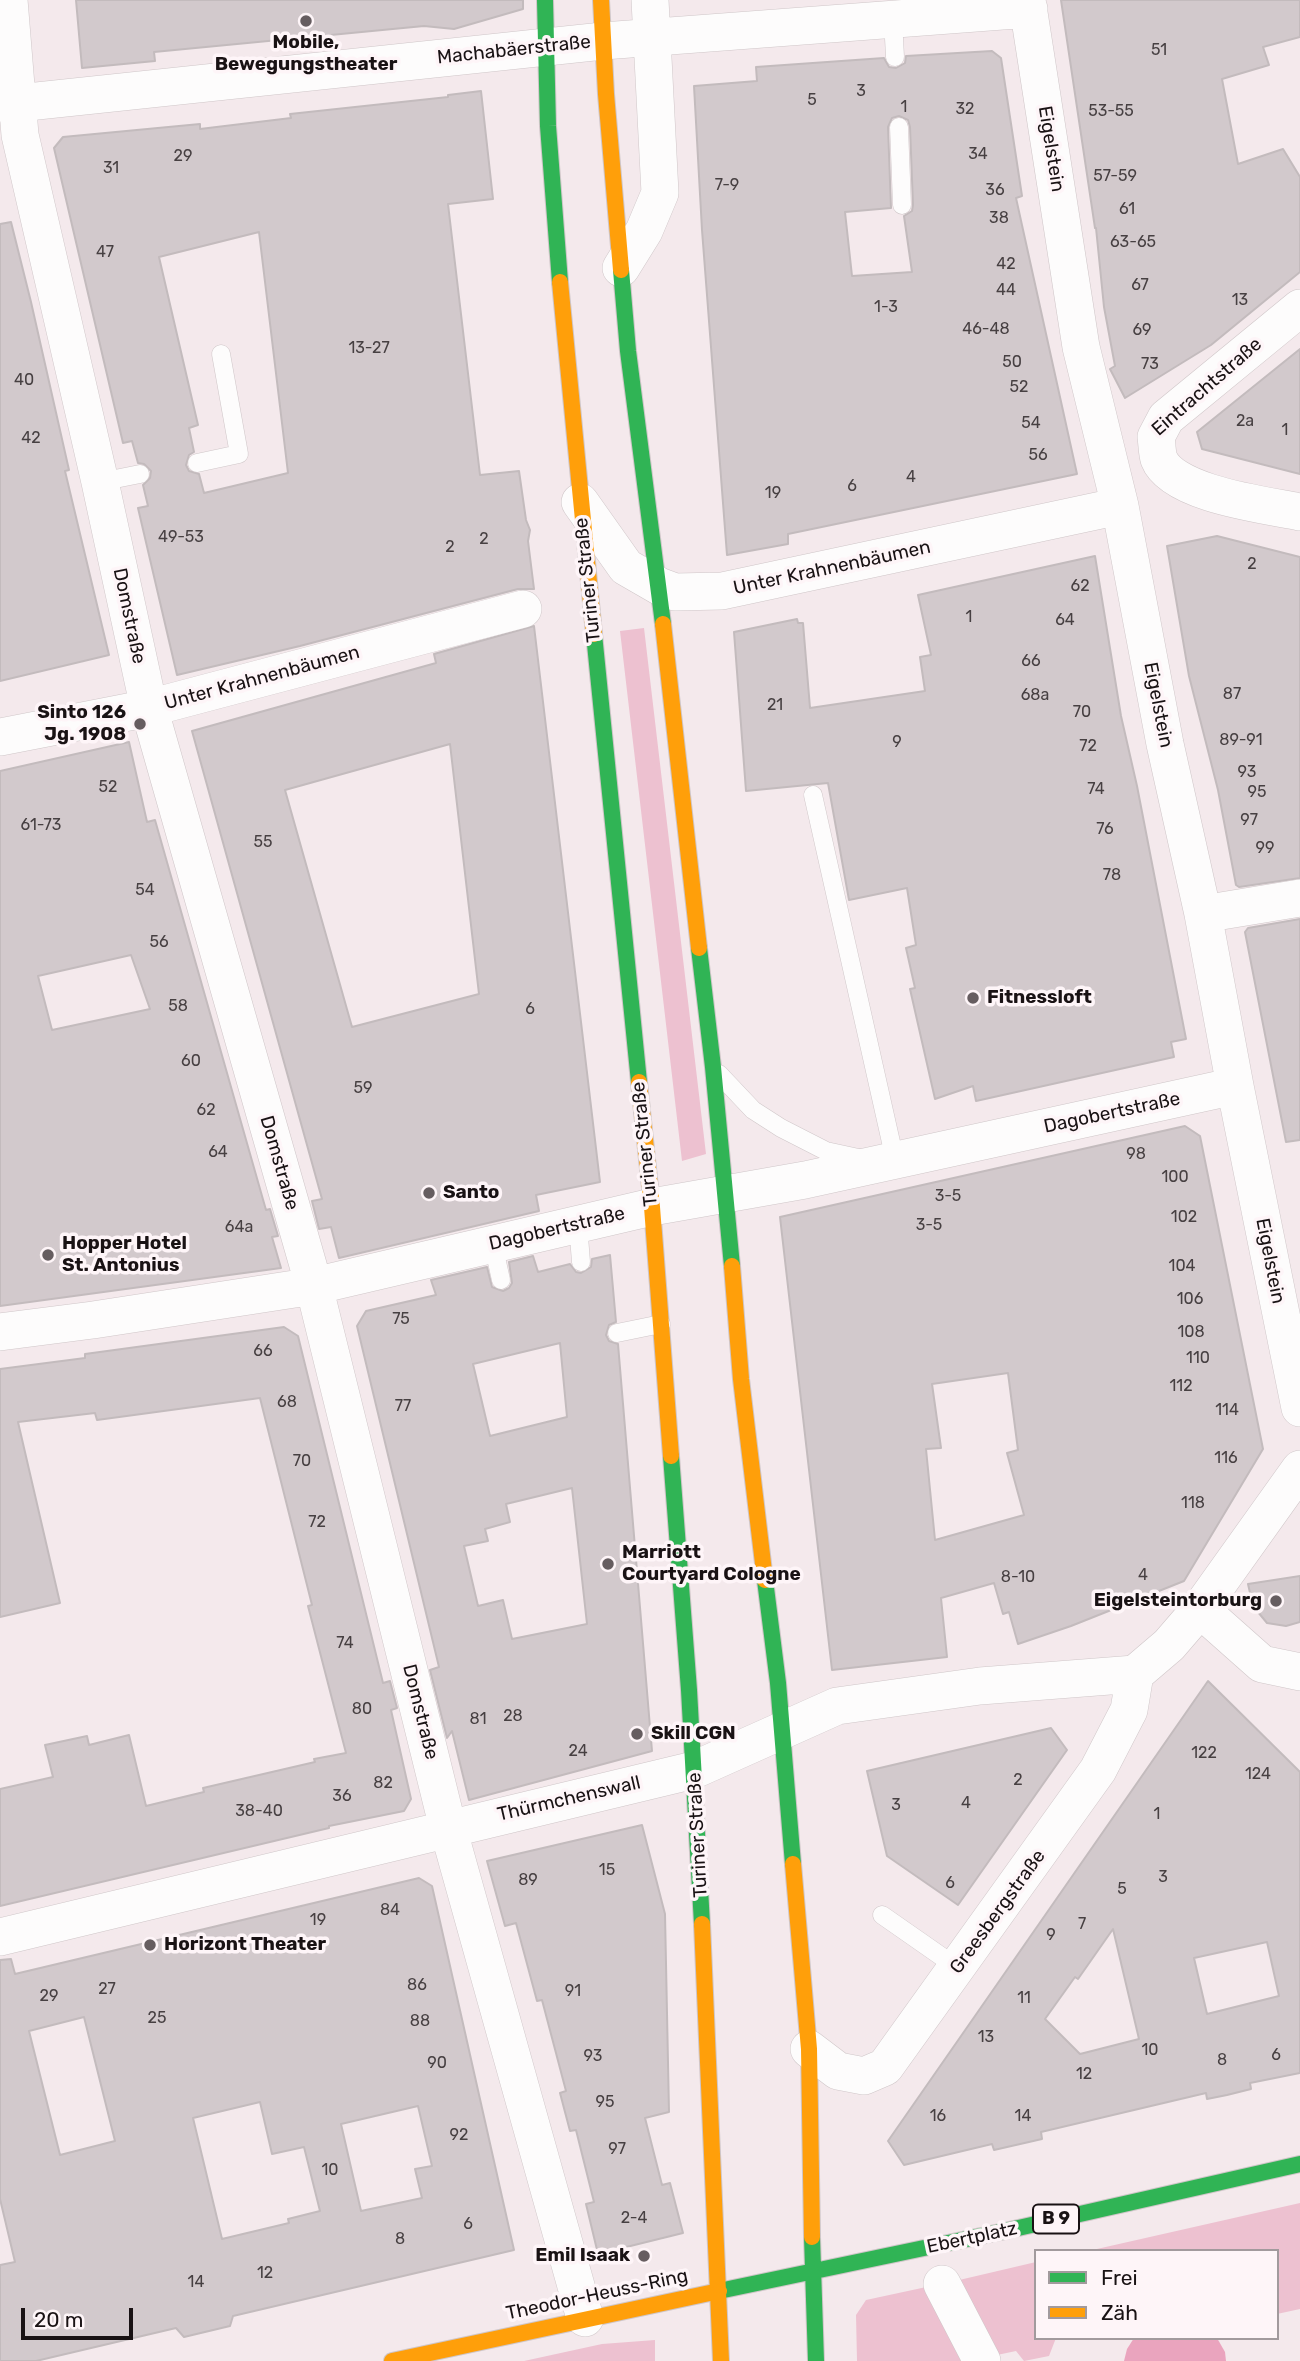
<!DOCTYPE html>
<html>
<head>
<meta charset="utf-8">
<style>
  body { margin:0 }
  #map { position:relative; width:1300px; height:2361px; overflow:hidden; background:#f4e9ec; font-family:Rubik,sans-serif }
  canvas { display:block }
  .legend { position:absolute; left:1034px; top:2249px; width:245px; height:91px; box-sizing:border-box; background:#fef5f8; border:2px solid #a29a9d; margin:0; padding:9px 12px; list-style:none; font-size:21px; color:#191214 }
  .legend li { display:flex; align-items:center; gap:14px; height:35px }
  .legend b { width:35px; border:2px solid #a29a9d }
  .scale { position:absolute; left:21px; top:2308px; width:112px; height:32px; box-sizing:border-box; border:4px solid #191214; border-top:0; padding-left:9px; font-size:21px; line-height:24px; white-space:nowrap; color:#191214; -webkit-text-stroke:5px #fef5f8; paint-order:stroke }
</style>
</head>
<body>
<div id="map">
<canvas width="1300" height="2361"></canvas>
<ul class="legend">
<li><b style="height:9px;background:#30b455"></b>Frei</li>
<li><b style="height:9px;background:#ff9f0a"></b>Zäh</li>
</ul>
<div class="scale">20 m</div>
</div>
<script>
const g = document.querySelector('canvas').getContext('2d');
g.lineJoin = 'round';
function fillPath(path, color) {
  g.fillStyle = color;
  g.fill(path, 'evenodd');
}
function stroke(path, color, width, dash) {
  g.strokeStyle = color;
  g.lineWidth = width;
  g.lineCap = dash ? 'butt' : 'round';
  g.setLineDash(dash || []);
  g.stroke(path);
}
function drawText(font, color, halo, rows, align = 'center') {
  g.font = font + ' Rubik,sans-serif';
  g.lineWidth = 7;
  g.setLineDash([]);
  g.textBaseline = 'middle';
  g.strokeStyle = halo;
  g.fillStyle = color;
  for (const [text, x, y, turn = 0] of rows) {
    g.save();
    g.translate(x, y);
    g.rotate((+turn || 0) * Math.PI / 180);
    g.textAlign = isNaN(turn) ? turn : align;
    if (halo) g.strokeText(text, 0, 0);
    g.fillText(text, 0, 0);
    g.restore();
  }
}
const green = new Path2D(`
  M644 628 706 1154 682 1161 620 631Z
  M1300 2203V2309L1277 2314V2251H1088Z
  M1036 2262V2338H1056L1049 2356 1024 2361 1016 2351 997 2355 955 2281Z
  M931 2286 969 2361H857L856 2315 866 2300Z
  M655 2340V2361H524L602 2344Z`);
const water = new Path2D(`
  M1134 2338H1217L1225 2352 1226 2361H1124L1127 2349Z`);
const building = new Path2D(`
  M76 0H523V9L454 29 424 26 154 52 155 61 82 68Z
  M1061 0H1300V37L1263 47 1269 65 1222 79 1238 164 1283 149 1300 177V272L1211 345 1125 398 1110 369 1115 366 1104 307 1096 228H1095Z
  M992 51 1001 58 1022 196 1016 198 1077 474 788 534V544L727 555 702 230 694 86 757 81 756 67 884 58 889 67 896 68 905 63 906 56ZM899 116 908 120 910 127 913 205 912 211 904 216 912 272 852 276 845 212 891 208 888 127 892 118Z
  M481 91 493 199 448 204 480 475 519 471 526 520 530 530 528 541 534 589H518L300 646 177 675 138 508 148 506 143 485 150 478 151 471 144 464 138 463 132 441 123 443 54 148 63 137 200 124V129L291 118 290 114 448 97V95ZM259 232 288 473 204 493 199 474 189 471 186 465 189 455 194 452 189 428 198 425 159 257Z
  M11 222 31 302 69 470 65 471 109 655 0 681V224Z
  M1300 349V474L1202 449 1197 432Z
  M1217 536 1300 557V878L1239 887 1236 885 1218 790 1189 676 1167 546Z
  M1095 556 1121 716 1137 786 1186 1039 1171 1042 1174 1057 976 1101 973 1086 935 1099 910 989 915 988 906 948 916 945 907 888 849 900 828 783 746 791 734 632 797 619 798 623H803L810 708 925 691 920 657 931 655 918 595Z
  M534 626 600 1182 536 1195 539 1211 339 1258 331 1227 319 1229 312 1201 322 1199 192 731 436 663 434 654ZM450 744 479 994 352 1027 285 790Z
  M129 742 147 822 155 820 266 1210 270 1209 278 1236 272 1237 281 1268 0 1306V771ZM131 955 150 1009 52 1030 38 976Z
  M1300 919V1140L1286 1142 1245 932 1248 928Z
  M1185 1126 1200 1136 1263 1449 1184 1581 1071 1626 1018 1644 1009 1612 1003 1614 994 1583 941 1598 947 1657 832 1670 780 1217ZM1008 1373 1018 1450 1007 1453 1024 1515 935 1540 926 1449 941 1448 932 1384Z
  M610 1255 616 1322 609 1325 606 1335 609 1341 618 1344 652 1751 469 1800 452 1731 447 1738 430 1670 439 1667 357 1326 366 1311 436 1295 431 1280 487 1267 492 1287 503 1291 509 1288 512 1283 509 1262 533 1256 538 1272 570 1264 576 1272 581 1273 591 1267 592 1259ZM560 1343 567 1417 490 1436 473 1364ZM572 1488 587 1624 512 1639 503 1600 478 1606 464 1546 488 1541 485 1529 510 1522 506 1504Z
  M284 1327 298 1336 383 1683 390 1681 397 1708 391 1710 411 1799 404 1811 329 1826V1828L0 1906V1789L53 1777 45 1745 87 1736 89 1745 129 1735 146 1806 204 1792 203 1788 315 1762 314 1759 346 1753 308 1606 312 1605 260 1398 97 1420 95 1413 18 1422 60 1603 0 1617V1369L85 1358V1354Z
  M1300 1576V1622L1286 1626 1267 1623 1253 1606 1248 1584Z
  M1208 1681 1300 1772V2073L1250 2083 1251 2089 1227 2095 1207 2099 1206 2093 1041 2132 1042 2139 994 2150 992 2144 904 2165 888 2141ZM1113 1929 1139 2039 1080 2054 1045 2019 1075 1977 1078 1979ZM1267 1942 1279 1996 1207 2014 1194 1958Z
  M1051 1728 1067 1750 958 1905 887 1856 867 1771Z
  M642 1825 665 1914 669 2112 645 2118 662 2185 670 2183 683 2233 598 2254 586 2204 594 2202 576 2130 570 2131 560 2093 566 2091 542 2000 537 2001 516 1923 505 1926 487 1861Z
  M419 1878 432 1886 514 2250 233 2316 230 2326 184 2337 176 2328 36 2361H0V2265L15 2262 0 2199V1960L11 1959 15 1974ZM84 2017 115 2141 60 2155 29 2031ZM260 2102 272 2154 304 2147 320 2211 288 2219 289 2223 222 2239 193 2118ZM418 2106 432 2166 415 2169 422 2198 361 2211 341 2124Z`);
const lane = new Path2D(`
  M893 19 895 57
  M899 127 902 205
  M197 463 239 454 221 354
  M100 482 140 474
  M813 795 895 1160
  M719 1074 753 1110 781 1128 826 1151 863 1159
  M578 1224 581 1262
  M493 1244 501 1280
  M617 1333 661 1324
  M882 1915 958 1968`);
const street = new Path2D(`
  M9 0 20 135 100 482 149 708 314 1286 448 1828 585 2318
  M1027 0 1081 347 1120 506 1165 744 1203 914 1235 1086 1300 1408
  M0 103H18L603 41 1029 9
  M621 268 644 231 660 193 650 0
  M1156 437 1166 418 1300 308
  M1156 437C1157 443 1157 453 1159 459 1173 494 1265 505 1300 512
  M580 502 626 567 659 586 675 592 722 591 1120 506
  M0 737 149 708 523 609
  M1203 914 1300 898
  M0 1332 93 1320 314 1286 652 1207 805 1180 1235 1086
  M1200 1609 1262 1664 1300 1672
  M1135 1674 1169 1645 1200 1609 1300 1469
  M0 1937 694 1770 837 1706 980 1686 1135 1674
  M809 2049 838 2071 864 2076 885 2067 1098 1770 1129 1710 1135 1674
  M942 2284 982 2361`);
const fast = new Path2D(`
  M545 0 548 126 560 282
  M621 270 628 351 663 624
  M594 634 639 1082
  M699 948 713 1067 732 1266
  M671 1456 689 1690 702 1924
  M765 1580 778 1683 793 1864
  M812 2237 816 2361
  M719 2291 1005 2231 1300 2164`);
const slow = new Path2D(`
  M601 0 606 94 621 270
  M560 282 594 634
  M663 624 699 948
  M639 1082 652 1207 671 1456
  M732 1266 741 1379 765 1580
  M793 1864 809 2049 812 2237
  M702 1924 721 2361
  M392 2361 719 2291`);
const markers = [
  [306,21,7,"#665d60"],
  [140,724,7,"#665d60"],
  [973,998,7,"#665d60"],
  [429,1193,7,"#665d60"],
  [48,1255,7,"#665d60"],
  [608,1564,7,"#665d60"],
  [1276,1601,7,"#665d60"],
  [637,1734,7,"#665d60"],
  [150,1945,7,"#665d60"],
  [644,2256,7,"#665d60"]
];
const numberNames = [
  ["51",1159,50],
  ["3",861,91],
  ["5",812,100],
  ["1",904,107],
  ["32",965,109],
  ["53-55",1111,111],
  ["34",978,154],
  ["29",183,156],
  ["31",111,168],
  ["57-59",1115,176],
  ["7-9",727,185],
  ["36",995,190],
  ["61",1127,209],
  ["38",999,218],
  ["63-65",1133,242],
  ["47",105,252],
  ["42",1006,264],
  ["67",1140,285],
  ["44",1006,290],
  ["13",1240,300],
  ["1-3",886,307],
  ["46-48",986,329],
  ["69",1142,330],
  ["13-27",369,348],
  ["50",1012,362],
  ["73",1150,364],
  ["40",24,380],
  ["52",1019,387],
  ["2a",1245,421],
  ["54",1031,423],
  ["1",1285,430],
  ["42",31,438],
  ["56",1038,455],
  ["4",911,477],
  ["6",852,486],
  ["19",773,493],
  ["49-53",181,537],
  ["2",484,539],
  ["2",450,547],
  ["2",1252,564],
  ["62",1080,586],
  ["1",969,617],
  ["64",1065,620],
  ["66",1031,661],
  ["87",1232,694],
  ["68a",1035,695],
  ["21",775,705],
  ["70",1082,712],
  ["89-91",1241,740],
  ["9",897,742],
  ["72",1088,746],
  ["93",1247,772],
  ["52",108,787],
  ["74",1096,789],
  ["95",1257,792],
  ["97",1249,820],
  ["61-73",41,825],
  ["76",1105,829],
  ["55",263,842],
  ["99",1265,848],
  ["78",1112,875],
  ["54",145,890],
  ["56",159,942],
  ["58",178,1006],
  ["6",530,1009],
  ["60",191,1061],
  ["59",363,1088],
  ["62",206,1110],
  ["64",218,1152],
  ["98",1136,1154],
  ["100",1175,1177],
  ["3-5",948,1196],
  ["102",1184,1217],
  ["3-5",929,1225],
  ["64a",239,1227],
  ["104",1182,1266],
  ["106",1190,1299],
  ["75",401,1319],
  ["108",1191,1332],
  ["66",263,1351],
  ["110",1198,1358],
  ["112",1181,1386],
  ["68",287,1402],
  ["77",403,1406],
  ["114",1227,1410],
  ["116",1226,1458],
  ["70",302,1461],
  ["118",1193,1503],
  ["72",317,1522],
  ["4",1143,1575],
  ["8-10",1018,1577],
  ["74",345,1643],
  ["80",362,1709],
  ["28",513,1716],
  ["81",478,1719],
  ["24",578,1751],
  ["122",1204,1753],
  ["124",1258,1774],
  ["2",1018,1780],
  ["82",383,1783],
  ["36",342,1796],
  ["4",966,1803],
  ["3",896,1805],
  ["38-40",259,1811],
  ["1",1157,1814],
  ["15",607,1870],
  ["3",1163,1877],
  ["89",528,1880],
  ["6",950,1883],
  ["5",1122,1889],
  ["84",390,1910],
  ["19",318,1920],
  ["7",1082,1924],
  ["9",1051,1935],
  ["86",417,1985],
  ["27",107,1989],
  ["91",573,1991],
  ["29",49,1996],
  ["11",1024,1998],
  ["25",157,2018],
  ["88",420,2021],
  ["13",986,2037],
  ["10",1150,2050],
  ["6",1276,2055],
  ["93",593,2056],
  ["8",1222,2060],
  ["90",437,2063],
  ["12",1084,2074],
  ["95",605,2102],
  ["16",938,2116],
  ["14",1023,2116],
  ["92",459,2135],
  ["97",617,2149],
  ["10",330,2170],
  ["2-4",634,2218],
  ["6",468,2224],
  ["8",400,2239],
  ["12",265,2273],
  ["14",196,2282]
];
const shields = [
  [1056,2219,46]
];
const shieldNames = [
  ["B 9",1056,2219]
];
const poiNames = [
  ["Mobile,",306,43,"center"],
  ["Bewegungstheater",306,65,"center"],
  ["Sinto 126",126,713,"right"],
  ["Jg. 1908",126,735,"right"],
  ["Fitnessloft",987,998],
  ["Santo",443,1193],
  ["Hopper Hotel",62,1244],
  ["St. Antonius",62,1266],
  ["Marriott",622,1553],
  ["Courtyard Cologne",622,1575],
  ["Eigelsteintorburg",1262,1601,"right"],
  ["Skill CGN",651,1734],
  ["Horizont Theater",164,1945],
  ["Emil Isaak",630,2256,"right"]
];
const streetNames = [
  ["Machabäerstraße",514,50,-6],
  ["Eigelstein",1051,149,81],
  ["Eintrachtstraße",1207,387,-41],
  ["Unter Krahnenbäumen",832,568,-12],
  ["Turiner Straße",588,580,-96],
  ["Domstraße",129,616,78],
  ["Unter Krahnenbäumen",262,678,-15],
  ["Eigelstein",1158,705,79],
  ["Dagobertstraße",1112,1113,-12],
  ["Turiner Straße",645,1144,-96],
  ["Domstraße",279,1163,74],
  ["Dagobertstraße",557,1229,-13],
  ["Eigelstein",1270,1261,79],
  ["Domstraße",420,1712,76],
  ["Thürmchenswall",569,1799,-13],
  ["Turiner Straße",698,1835,-93],
  ["Greesbergstraße",998,1912,-54],
  ["Ebertplatz",972,2238,-12],
  ["Theodor-Heuss-Ring",597,2295,-12]
];
fillPath(green, '#edc1d0');
fillPath(water, '#eaa4be');
fillPath(building, '#d2c9cc');
stroke(building, '#c3bbbd', 2);
stroke(lane, '#cfc6c8', 19);
stroke(street, '#cfc6c8', 38);
stroke(fast, '#cfc6c8', 18);
stroke(slow, '#cfc6c8', 18);
stroke(lane, '#fdfcfc', 18);
stroke(street, '#fdfcfc', 37);
stroke(fast, '#30b455', 16);
stroke(slow, '#ff9f0a', 16);
for (const [x, y, r, color] of markers) {
  const dot = new Path2D();
  dot.arc(x, y, r, 0, 2 * Math.PI);
  g.fillStyle = color;
  g.fill(dot);
  stroke(dot, '#fef5f8', 2.5);
}
drawText('16px', '#474042', null, numberNames);
for (const [x, y, w] of shields) {
  const box = new Path2D();
  box.roundRect(x - w / 2, y - 14.5, w, 29, 5);
  g.fillStyle = '#fef5f8';
  g.fill(box);
  stroke(box, '#191214', 2);
}
drawText('bold 18px', '#191214', null, shieldNames);
drawText('bold 19px', '#191214', '#fef5f8', poiNames, 'left');
drawText('19px', '#191214', '#fef5f8', streetNames);
</script>
</body>
</html>
